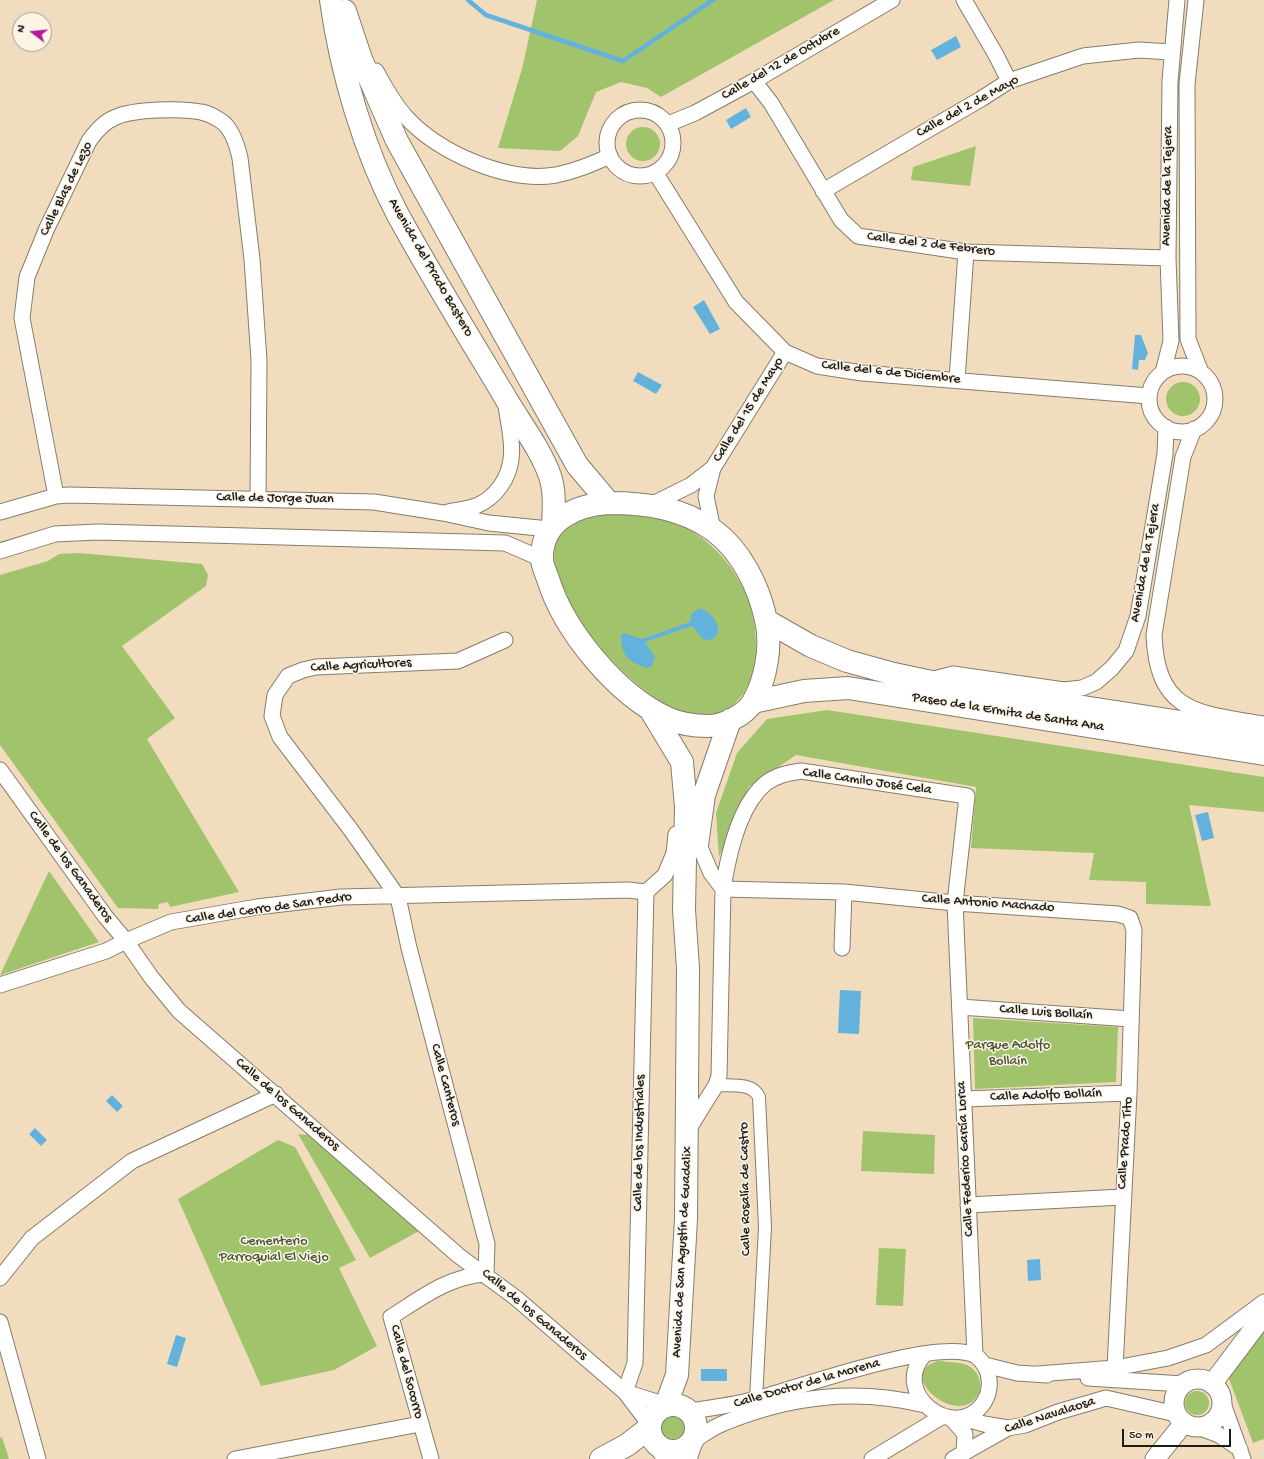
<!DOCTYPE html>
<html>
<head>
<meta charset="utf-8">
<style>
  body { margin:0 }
  #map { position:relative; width:1264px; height:1459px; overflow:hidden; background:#f1ddbd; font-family:"Gochi Hand",sans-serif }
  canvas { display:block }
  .north { position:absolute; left:12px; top:12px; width:40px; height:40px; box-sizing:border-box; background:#fcf5e5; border:1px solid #a29e95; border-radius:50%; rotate:286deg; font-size:11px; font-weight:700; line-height:16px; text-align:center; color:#1c1c1c }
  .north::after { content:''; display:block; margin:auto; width:14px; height:18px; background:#b5179e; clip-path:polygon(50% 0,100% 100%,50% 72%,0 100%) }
  .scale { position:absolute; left:1122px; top:1429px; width:109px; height:18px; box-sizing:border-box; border:2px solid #1c1c1c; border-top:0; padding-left:5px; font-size:12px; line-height:14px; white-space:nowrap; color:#1c1c1c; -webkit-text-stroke:3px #fcf5e5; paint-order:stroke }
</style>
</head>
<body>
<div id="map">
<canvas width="1264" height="1459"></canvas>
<div class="north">N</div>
<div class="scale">50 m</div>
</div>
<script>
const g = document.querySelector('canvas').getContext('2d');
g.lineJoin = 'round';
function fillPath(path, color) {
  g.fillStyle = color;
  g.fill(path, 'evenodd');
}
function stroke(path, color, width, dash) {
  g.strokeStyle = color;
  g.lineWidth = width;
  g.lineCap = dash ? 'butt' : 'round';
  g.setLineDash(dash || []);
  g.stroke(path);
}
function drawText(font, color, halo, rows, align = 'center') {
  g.font = font + ' "Gochi Hand",sans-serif';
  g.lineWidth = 3;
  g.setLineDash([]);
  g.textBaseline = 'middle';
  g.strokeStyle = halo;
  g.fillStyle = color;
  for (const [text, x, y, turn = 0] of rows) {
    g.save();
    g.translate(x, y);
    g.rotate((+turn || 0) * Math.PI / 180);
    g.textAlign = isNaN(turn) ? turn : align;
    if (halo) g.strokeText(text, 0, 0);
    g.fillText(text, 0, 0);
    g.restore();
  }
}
const green = new Path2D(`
  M537 0H834L661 97 647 88 621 82 596 92 578 136 560 151 498 148 522 69Z
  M626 144a17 17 0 1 1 34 0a17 17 0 1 1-34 0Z
  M976 146 970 186 911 180 913 167Z
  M1166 399a17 17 0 1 1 34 0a17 17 0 1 1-34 0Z
  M598 513C624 514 652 512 676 523 726 545 759 597 756 652 755 673 749 691 733 705 722 714 704 717 691 715 641 706 527 585 560 534 568 522 584 518 598 513Z
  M79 553 202 564 208 575 206 586 122 646 175 718 147 739 239 892 170 907 168 902 159 904 158 909 118 908 0 745V575L48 561 59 554Z
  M827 710 1264 777V812L1189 805 1211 906 1146 904V882L1089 880 1094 853 971 848 976 787 796 755 749 787 719 857 716 813 737 753 767 719Z
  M49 871 99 942 0 975Z
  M973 1018 1118 1027 1116 1082 975 1089Z
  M863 1131 935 1135 934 1174 861 1171Z
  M298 1134 309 1135 419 1231 370 1258Z
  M278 1140 295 1147 356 1260 339 1268 377 1346 334 1370 261 1386 178 1199Z
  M879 1248 906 1249 903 1306 876 1305Z
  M1264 1330V1439L1253 1443 1228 1376Z
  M939 1361C948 1362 959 1362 967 1365 985 1374 985 1398 966 1405 940 1413 899 1370 939 1361Z
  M1185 1403a12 12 0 1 1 24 0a12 12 0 1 1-24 0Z
  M661 1427a12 12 0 1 1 24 0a12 12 0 1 1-24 0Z
  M2 1437 9 1459H0V1438Z`);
const water = new Path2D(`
  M956 36 961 47 937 60 931 50Z
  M746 108 751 117 731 129 726 120Z
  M704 300 720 329 710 334 693 307Z
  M1135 335H1141L1148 353 1145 360H1139L1138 370 1132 369Z
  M638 372 662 385 656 394 633 381Z
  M699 609C709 609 720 623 718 633L713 639 704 640 692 626 645 642 655 657 652 666 647 668C627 661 622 657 621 635L623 633 642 639 690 622 691 614Z
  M1208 812 1214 838 1202 841 1195 815Z
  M840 990 861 991 859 1034 838 1033Z
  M112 1095 123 1106 117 1112 106 1101Z
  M35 1128 47 1140 41 1146 29 1134Z
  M1040 1259 1041 1280 1028 1281 1027 1260Z
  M176 1335 186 1338 177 1367 167 1364Z
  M701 1369H727V1381H701Z`);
const stream = new Path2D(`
  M468 0 486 15 623 61 713 0`);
const pedestrian = new Path2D(`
  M716 1085C731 1086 752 1082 759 1097L765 1227 756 1399`);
const minor = new Path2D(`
  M964 0 996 55 1009 81
  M1196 0 1187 84 1188 339 1200 370
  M376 71C385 87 393 103 406 117 439 153 507 183 556 175 576 171 592 164 610 156
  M754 81 771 103 841 220 858 236 966 252 1168 258
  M607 143a33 33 0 1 1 66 0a33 33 0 1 1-66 0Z
  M668 124 695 113 754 81 892 0
  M655 172 736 302 785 352 817 366 862 373 1149 396
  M823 191 981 99 1009 81 1083 56 1139 50 1171 52
  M1149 399a33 33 0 1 1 66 0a33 33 0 1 1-66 0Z
  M1163 372 1171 341 1168 258 1170 81 1177 0
  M957 380 966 252
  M1194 429 1183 457 1154 635C1157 714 1199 713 1264 724
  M56 496 22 318 27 277 47 228 89 141C96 131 105 121 116 117 134 109 182 108 201 112 207 113 215 117 221 121 232 128 237 145 240 158L252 259 259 360 258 499
  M651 505 691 485 713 468
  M0 512 56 496 69 495 374 502 443 513 489 523 549 529
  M448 512C457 510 468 509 476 506 486 502 494 495 500 487 519 461 510 434 506 406
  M713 530 706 496 713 468 785 352
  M0 551 55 534 97 532 505 543 542 559
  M930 680 953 674 1064 690 1082 688 1096 682 1112 668 1126 651 1138 616 1165 454 1166 427
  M0 770 105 916 126 941 151 977 179 1011 459 1256 516 1298 625 1392 650 1425
  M646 892 665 875 674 853 676 834
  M842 948 844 892
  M0 985 106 951 126 941 171 922 257 907 341 897 628 890 646 892
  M960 1007 1131 1019
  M964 1099 1129 1093
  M688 1130 716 1085 719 1076 723 889 711 873 697 840
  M968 1205 1123 1197
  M0 1278 32 1238 132 1161 276 1094
  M0 1322 38 1459
  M975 1355 955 903 967 796 801 771C788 773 777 775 766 783 739 805 728 856 723 889L844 892 955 903 1118 914 1130 918 1134 930 1129 1093 1115 1368
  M985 1365 1017 1373 1047 1375
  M1038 1374 1115 1368 1168 1358 1206 1345 1264 1302
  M1088 1378 1183 1384
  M625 1392 635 1363 646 892
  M625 1392 666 1405
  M1221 1398 1243 1459
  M690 1411C712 1408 734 1405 756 1399 798 1388 940 1336 976 1356 981 1359 984 1365 987 1370 991 1381 990 1395 982 1405 953 1442 890 1393 924 1355
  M951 1418 965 1434 964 1452
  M962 1418 984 1424 1008 1428
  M1198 1427 1219 1435 1240 1449
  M693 1441C703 1435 713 1427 724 1423 790 1396 855 1388 925 1405
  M235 1459 420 1424
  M431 1459 391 1317C421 1298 449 1276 486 1274L487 1244 409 948 398 897 351 830 280 737 272 716 275 695 288 676 303 670 316 667 458 661 505 640
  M872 1459 943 1416
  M953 1459 1008 1428 1025 1425 1058 1412 1106 1398 1176 1414`);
const tertiary = new Path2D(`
  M1174 1403a24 24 0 1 1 48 0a24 24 0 1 1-48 0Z
  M1212 1384 1264 1315
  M661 1448 666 1459
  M687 1459 693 1441
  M1155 1459 1184 1423`);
const secondary = new Path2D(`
  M331 0C341 72 364 151 398 215 432 277 469 337 505 397 520 423 540 448 550 476 555 491 554 508 553 524
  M345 11 361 59 397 141 577 465 609 503
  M609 503C646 503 682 508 713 530 741 550 759 587 766 620 772 645 766 680 753 702 745 715 723 726 708 726 693 726 680 724 667 718 617 695 564 631 548 579 546 573 542 565 542 559 541 520 576 505 609 503Z
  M767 621 811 646 847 661 894 674 960 688 1264 735
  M753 702 804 691 848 688 1264 754
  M650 709 682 762 686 807 684 910 688 968 686 1219 677 1375 666 1405
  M697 845 704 795 730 720
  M650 1428a23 23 0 1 1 46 0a23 23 0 1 1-46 0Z
  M601 1459 627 1445 649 1428`);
const streetNames = [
  ["Calle del 12 de Octubre",781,64,-30],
  ["Calle del 2 de Mayo",968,107,-29],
  ["Avenida de la Tejera",1168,186,-89],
  ["Calle Blas de Lezo",67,189,-64],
  ["Calle del 2 de Febrero",931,245,7],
  ["Avenida del Prado Bastero",430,268,60],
  ["Calle del 6 de Diciembre",891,373,6],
  ["Calle del 15 de Mayo",749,410,-58],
  ["Calle de Jorge Juan",275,499,1],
  ["Avenida de la Tejera",1146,563,-80],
  ["Calle Agricultores",361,666,-3],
  ["Paseo de la Ermita de Santa Ana",1008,713,9],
  ["Calle Camilo José Cela",867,782,8],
  ["Calle de los Ganaderos",70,867,54],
  ["Calle Antonio Machado",988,904,4],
  ["Calle del Cerro de San Pedro",269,909,-8],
  ["Calle Luis Bollaín",1046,1013,4],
  ["Calle Canteros",445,1085,75],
  ["Calle Adolfo Bollaín",1046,1096,-2],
  ["Calle de los Ganaderos",287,1105,41],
  ["Calle de los Industriales",640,1143,-89],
  ["Calle Prado Tito",1126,1143,-86],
  ["Calle Federico García Lorca",966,1159,-93],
  ["Calle Rosalía de Castro",746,1189,-91],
  ["Avenida de San Agustín de Guadalix",683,1252,-87],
  ["Calle de los Ganaderos",534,1315,40],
  ["Calle del Socorro",406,1372,75],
  ["Calle Doctor de la Morena",807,1384,-16],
  ["Calle Navalaosa",1050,1416,-18]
];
const parkNames = [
  ["Parque Adolfo",1008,1046],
  ["Bollaín",1008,1062],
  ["Cementerio",274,1242],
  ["Parroquial El Viejo",274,1258]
];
fillPath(green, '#a0c36c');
fillPath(water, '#63b2dd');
stroke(stream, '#63b2dd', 4.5);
stroke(pedestrian, '#867c6c', 14);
stroke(minor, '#867c6c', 17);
stroke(tertiary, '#867c6c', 21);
stroke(secondary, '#867c6c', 24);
stroke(pedestrian, '#fff', 12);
stroke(minor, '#fff', 15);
stroke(tertiary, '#fff', 19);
stroke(secondary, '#fff', 22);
drawText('14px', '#1c1c1c', '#fcf5e5', streetNames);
drawText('14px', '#4a5638', '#fcf5e5', parkNames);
</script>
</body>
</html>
